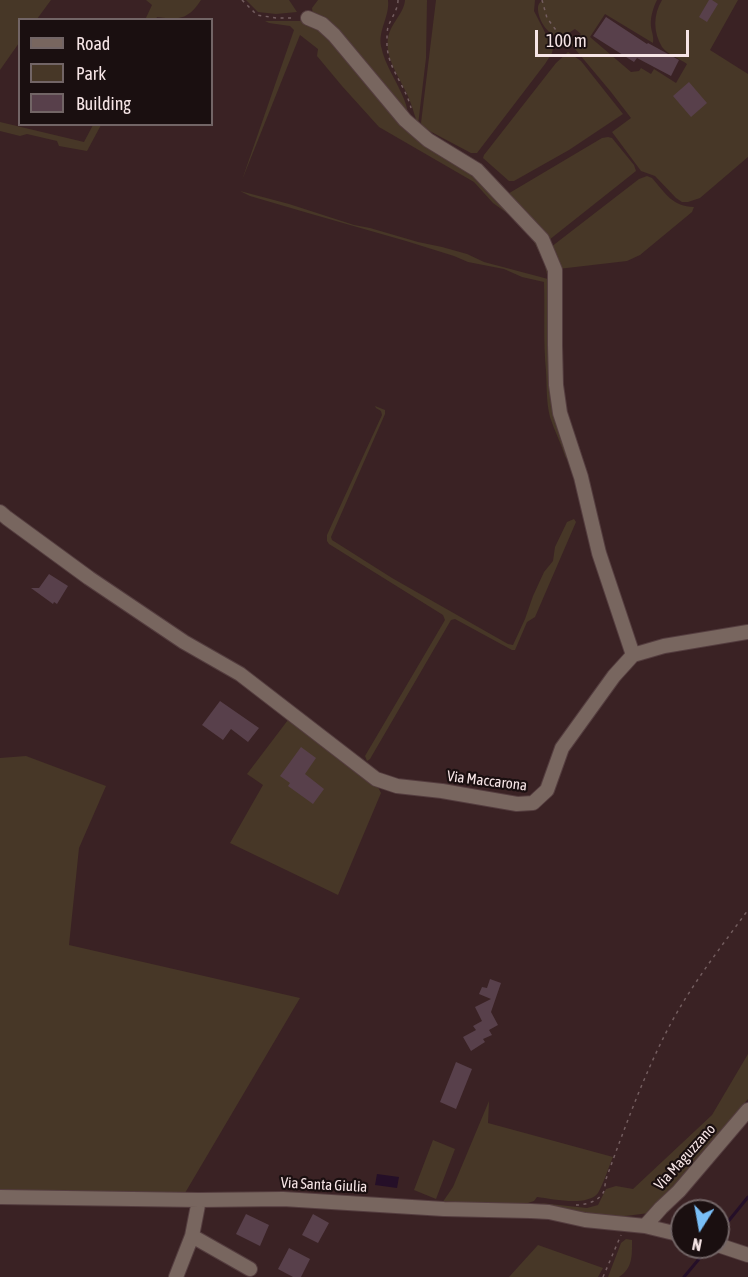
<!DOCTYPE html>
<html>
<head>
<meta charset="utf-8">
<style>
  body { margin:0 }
  #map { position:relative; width:748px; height:1277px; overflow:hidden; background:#3a2224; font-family:"Asap Condensed",sans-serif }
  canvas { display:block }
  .legend { position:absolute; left:18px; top:18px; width:195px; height:108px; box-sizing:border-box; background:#1a0f10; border:2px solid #726566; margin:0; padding:8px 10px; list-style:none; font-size:18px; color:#f6e5e6 }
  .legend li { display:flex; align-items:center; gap:12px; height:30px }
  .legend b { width:30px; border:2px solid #726566 }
  .north { position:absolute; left:670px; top:1199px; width:60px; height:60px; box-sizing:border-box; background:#1a0f10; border:2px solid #726566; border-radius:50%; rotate:191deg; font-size:16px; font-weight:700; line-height:24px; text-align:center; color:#f6e5e6 }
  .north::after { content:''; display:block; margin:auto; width:21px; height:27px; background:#79bff8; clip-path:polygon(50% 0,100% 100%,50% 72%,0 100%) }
  .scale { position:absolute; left:535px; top:30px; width:154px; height:27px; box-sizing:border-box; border:3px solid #f6e5e6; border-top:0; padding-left:8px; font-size:18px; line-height:21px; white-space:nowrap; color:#f6e5e6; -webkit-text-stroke:4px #1a0f10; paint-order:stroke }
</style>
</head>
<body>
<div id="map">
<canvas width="748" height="1277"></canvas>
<ul class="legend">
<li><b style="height:8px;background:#78665f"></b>Road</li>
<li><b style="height:16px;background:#473727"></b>Park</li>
<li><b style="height:16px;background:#58404b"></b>Building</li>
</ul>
<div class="north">N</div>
<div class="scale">100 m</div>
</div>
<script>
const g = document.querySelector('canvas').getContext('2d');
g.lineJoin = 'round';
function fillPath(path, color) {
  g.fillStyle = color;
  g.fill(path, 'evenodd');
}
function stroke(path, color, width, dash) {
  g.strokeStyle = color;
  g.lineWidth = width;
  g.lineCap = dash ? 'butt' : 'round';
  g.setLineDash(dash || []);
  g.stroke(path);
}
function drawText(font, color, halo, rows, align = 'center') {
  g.font = font + ' "Asap Condensed",sans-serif';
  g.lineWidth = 4.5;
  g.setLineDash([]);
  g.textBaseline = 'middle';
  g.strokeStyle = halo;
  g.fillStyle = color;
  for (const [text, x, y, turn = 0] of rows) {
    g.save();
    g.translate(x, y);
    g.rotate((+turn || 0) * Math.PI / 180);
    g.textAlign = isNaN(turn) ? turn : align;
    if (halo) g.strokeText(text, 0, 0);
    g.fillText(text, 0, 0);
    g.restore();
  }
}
const green = new Path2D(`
  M0 0H51L37 19 20 20 19 43 0 70Z
  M146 0H201C188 20 179 20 157 17L156 19 145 20 152 5Z
  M246 0H289L297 12 276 14 258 12Z
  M318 0H388C390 16 378 30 381 46 385 66 397 81 404 99 407 106 408 114 410 122L313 16 312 8Z
  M405 0H427L426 58 418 125C414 114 411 101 405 90 397 73 385 57 388 38 391 22 404 14 405 0Z
  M436 0H535L534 11 553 48 552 53 545 64 477 153H471L422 127 421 123Z
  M542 0H657C653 8 650 18 651 27 652 33 654 37 653 43L605 14 590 37 631 72 639 71 641 68 651 74 654 69 676 83 687 64C680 59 667 54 662 47 653 32 653 15 662 0H738L710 50 748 74V157L700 198 688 202H682L676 198 655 176 641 171 612 132 631 118 611 92 570 43 581 34 575 29C570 32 564 37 557 36 547 34 538 19 538 9 538 4 539 4 542 0Z
  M265 21H310L325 29 406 125 471 171 536 238 551 270 570 457 566 458 565 456C561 443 554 430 550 417 546 401 547 386 546 371 543 341 545 312 544 282L522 277 504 269 468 262 454 256 406 241 308 213 250 196 240 191 289 204 354 225 370 228 418 242 442 247 467 254 484 262 548 279 544 262 532 238 511 216 493 203 474 182 379 127 342 86 317 56 318 49 300 35 242 180 294 30 290 26 269 23Z
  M568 52 581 61 623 114 569 150 514 181H509L483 158 484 155 556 63Z
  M0 122 84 142 93 125H101L87 151 59 146 57 141 27 134 20 136 0 131Z
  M608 137 612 138 634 165 636 171 549 240 506 195 602 138Z
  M647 176 652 178C665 193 673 207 694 207L692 212 640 255 627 261 558 269 551 247 639 179Z
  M375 406 385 410V414L331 537 332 540 392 578 508 644 513 645 525 619 533 596 544 572 553 561 555 547 567 522 574 519 576 522 535 617 527 622 515 650H512L455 619 451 620 370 759 367 761 365 756 445 620 443 615 329 544 327 541V535L382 415 381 411 376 408Z
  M291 716 374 779 381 793 338 895 230 843 263 785 247 774Z
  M26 756 106 786 79 848 69 945 300 998 185 1193 34 1191 0 1194V758Z
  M748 1054V1099L678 1184 649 1213 618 1217 571 1215 561 1208 540 1203 587 1208 598 1205 606 1189 616 1186 633 1189 712 1115Z
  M489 1101 488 1123 613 1157C609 1166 603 1185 598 1193 587 1207 553 1199 537 1197L534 1201 519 1206H440L453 1187Z
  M433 1140 455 1149 436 1199 414 1190Z
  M626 1239 632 1240C632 1255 633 1268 619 1277H608L621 1243Z
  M538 1245 603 1268 598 1277H509Z`);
const water = new Path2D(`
  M377 1174 399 1177 397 1188 375 1185Z`);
const stream = new Path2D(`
  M718 1234 748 1197
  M684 1277 704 1253`);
const building = new Path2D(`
  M709 0H712L718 4 707 22 699 17Z
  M606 17 647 44 648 43 679 60 671 76 637 58 634 62 593 36Z
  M689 82 707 103 691 117 673 96Z
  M49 574 68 586 57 604 54 602 53 604 31 588H39Z
  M220 701 259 728 248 742 231 729 223 740 202 725Z
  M301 747 316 758 305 774 324 789 313 804 288 786 290 783 280 776Z
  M490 979 501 983 491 1012 498 1025 489 1030 492 1035 483 1039 485 1042 471 1051 463 1037 476 1030 473 1026 482 1021 475 1007 491 999 479 994 482 987 487 988Z
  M456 1062 472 1069 456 1109 440 1102Z
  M246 1214 269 1225 260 1246 236 1234Z
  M313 1214 329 1223 318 1243 302 1235Z
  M289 1248 310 1259 301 1277H293L278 1269Z`);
const path = new Path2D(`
  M242 0 257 15 276 18H295
  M398 0C398 10 391 18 388 27 387 31 387 36 387 41 386 67 405 84 411 108
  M542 0 547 18 570 49
  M576 1205C585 1205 597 1202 603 1193 605 1190 605 1183 606 1179 625 1127 644 1074 670 1025 692 984 721 947 748 910
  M603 1277 621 1235`);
const minor = new Path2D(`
  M308 18 322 24 334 35 405 120 428 140 477 170 542 239 555 270V345L556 385 560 413 581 477 599 553 633 655
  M0 512 7 518 89 578 184 642 240 674 376 779 397 786 442 791 517 804 533 803 547 790 562 748 614 676 633 655 664 646 748 632
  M0 1197 199 1200 283 1199 444 1209 531 1211 549 1212 585 1220 645 1226 682 1235
  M645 1226 661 1208 679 1191 748 1110
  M192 1236 250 1269
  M718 1245 748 1255
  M176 1277 192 1236 199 1200`);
const streetNames = [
  ["Via Maccarona",487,781,7],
  ["Via Maguzzano",685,1157,-48],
  ["Via Santa Giulia",324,1185,3]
];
fillPath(green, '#473727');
fillPath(water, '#250f28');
stroke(stream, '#250f28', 3);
fillPath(building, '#58404b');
stroke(minor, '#543d3f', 16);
stroke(path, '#735d5f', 1.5, [3, 4.5]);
stroke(minor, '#78665f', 14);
drawText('15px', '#f6e5e6', '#1a0f10', streetNames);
</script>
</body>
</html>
